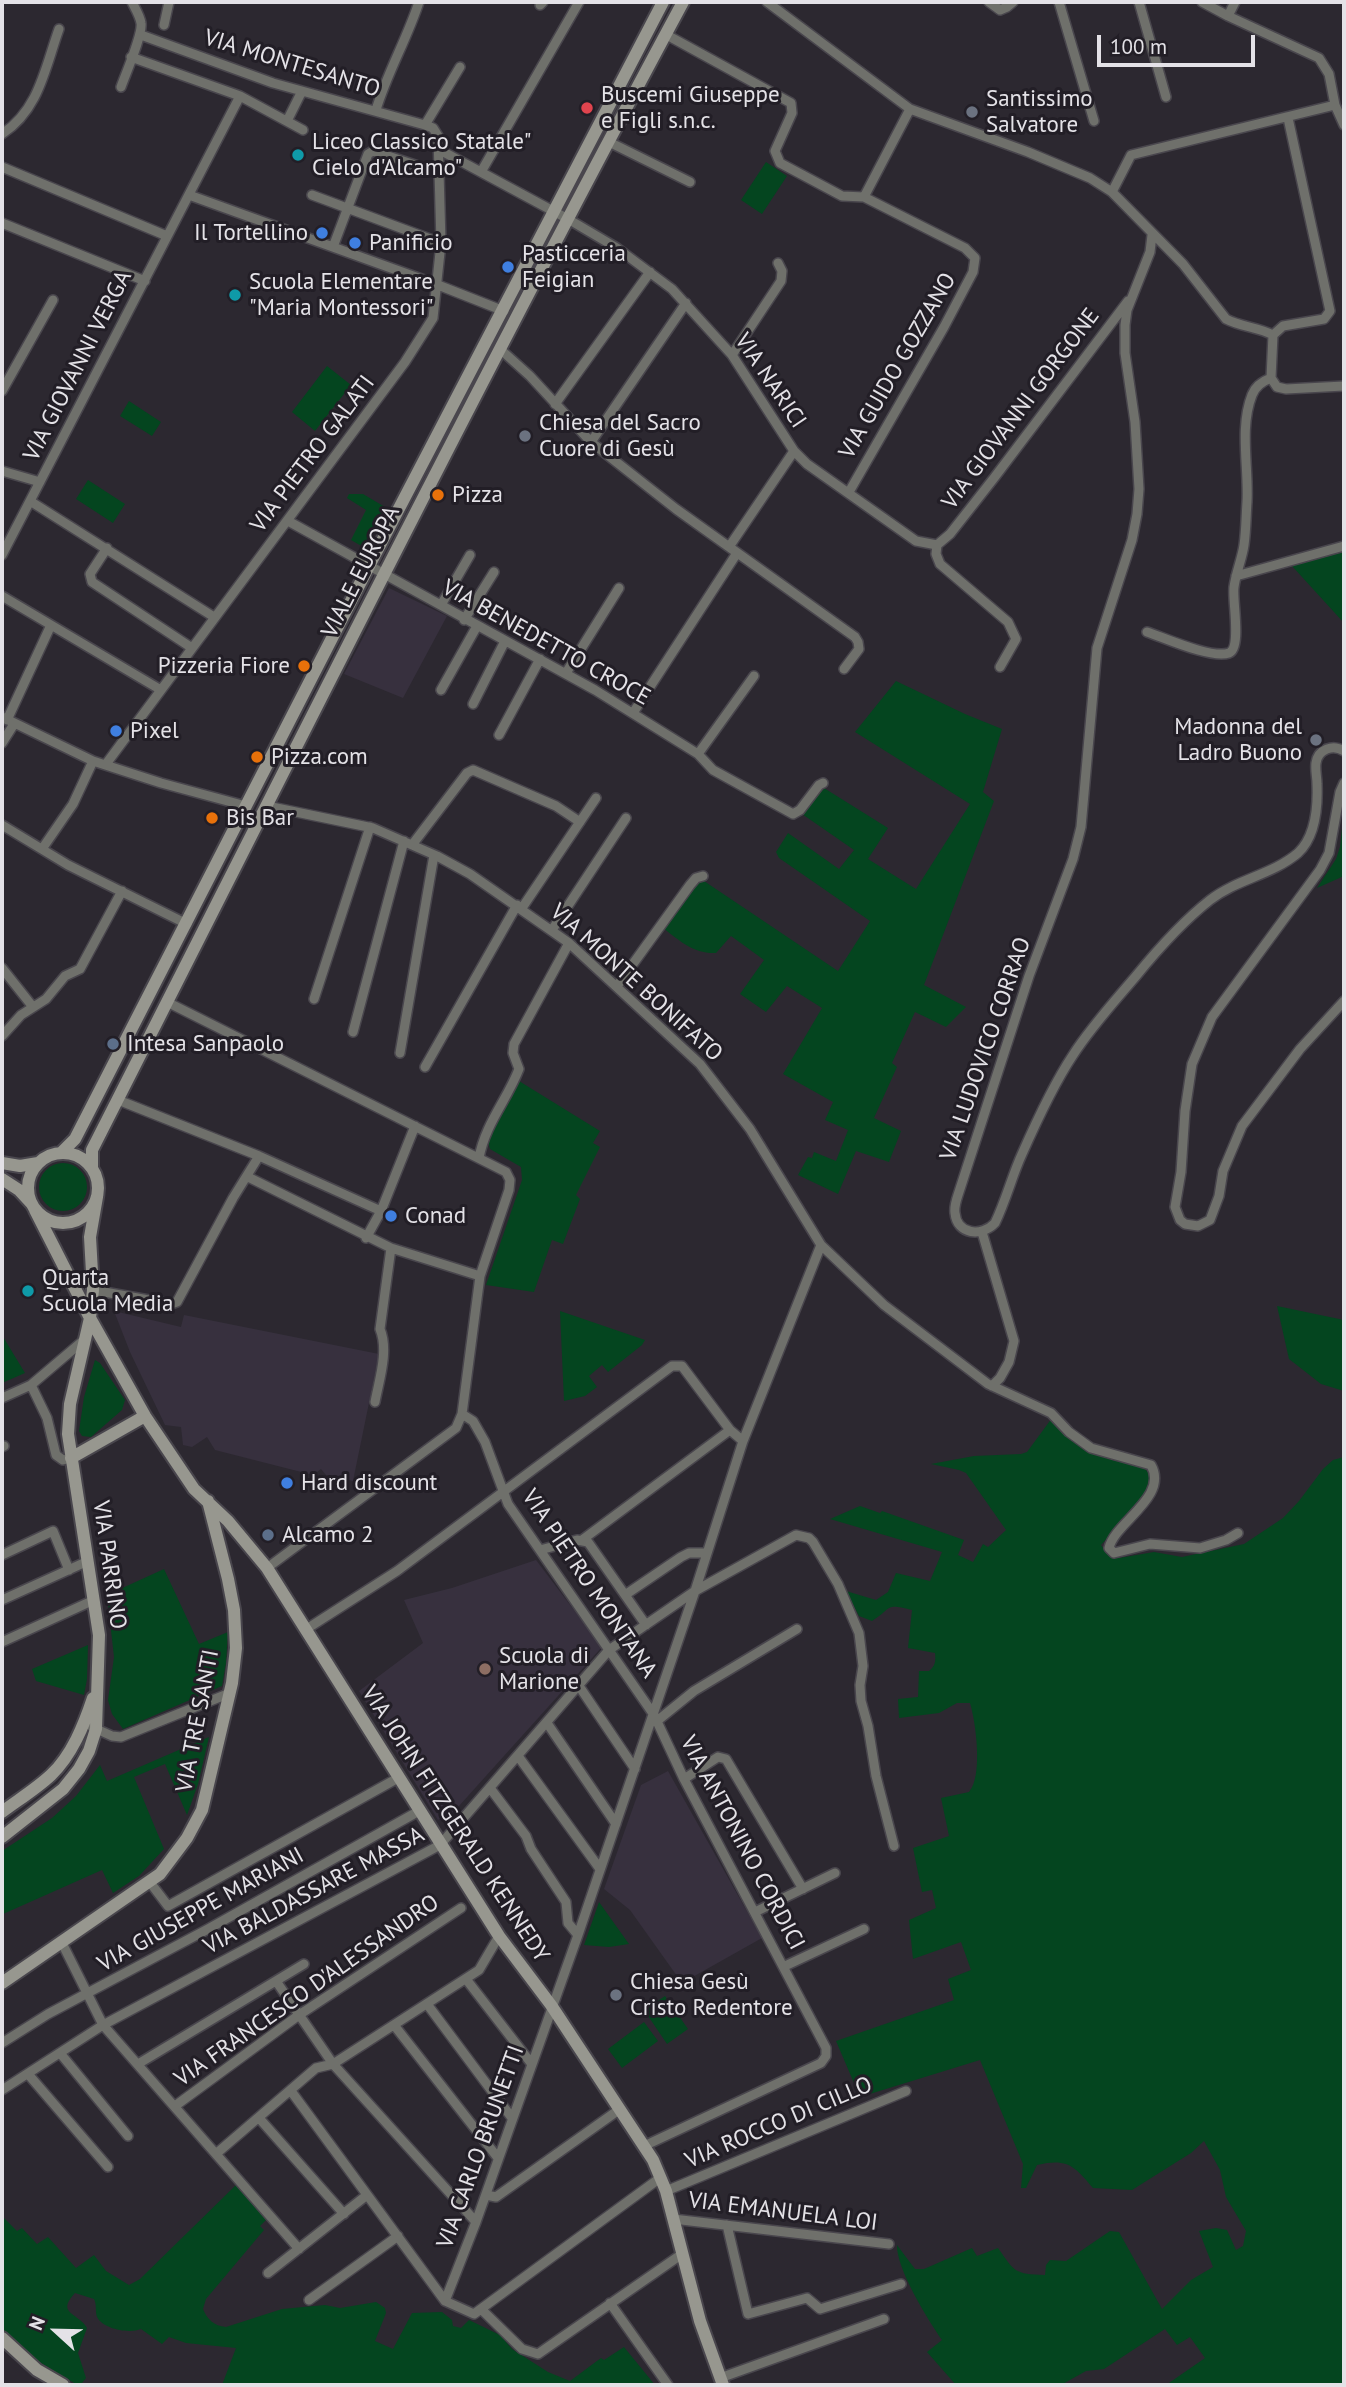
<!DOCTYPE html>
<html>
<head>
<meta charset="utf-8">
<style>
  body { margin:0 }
  #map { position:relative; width:1346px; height:2387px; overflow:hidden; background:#2c2830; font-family:"PT Sans",sans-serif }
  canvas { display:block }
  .frame { position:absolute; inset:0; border:4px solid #e4e2e7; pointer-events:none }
  .north { position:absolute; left:21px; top:2296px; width:70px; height:70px; -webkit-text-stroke:5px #221e26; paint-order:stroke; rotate:292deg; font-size:19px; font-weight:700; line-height:28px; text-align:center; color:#e4e2e7 }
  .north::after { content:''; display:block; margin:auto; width:24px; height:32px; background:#e4e2e7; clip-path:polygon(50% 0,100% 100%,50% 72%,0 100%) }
  .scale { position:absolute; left:1097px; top:35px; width:158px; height:32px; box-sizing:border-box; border:4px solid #e4e2e7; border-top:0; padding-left:9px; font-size:21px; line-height:24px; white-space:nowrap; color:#e4e2e7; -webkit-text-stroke:5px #221e26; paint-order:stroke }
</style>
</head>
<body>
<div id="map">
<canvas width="1346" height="2387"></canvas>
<div class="frame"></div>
<div class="north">N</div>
<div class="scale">100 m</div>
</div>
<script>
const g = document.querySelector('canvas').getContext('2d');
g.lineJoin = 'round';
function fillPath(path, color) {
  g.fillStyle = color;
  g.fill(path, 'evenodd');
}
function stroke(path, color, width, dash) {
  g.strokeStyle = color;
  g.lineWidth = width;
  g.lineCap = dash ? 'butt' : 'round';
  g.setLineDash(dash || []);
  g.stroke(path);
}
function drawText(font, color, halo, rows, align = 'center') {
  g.font = font + ' "PT Sans",sans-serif';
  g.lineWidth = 6;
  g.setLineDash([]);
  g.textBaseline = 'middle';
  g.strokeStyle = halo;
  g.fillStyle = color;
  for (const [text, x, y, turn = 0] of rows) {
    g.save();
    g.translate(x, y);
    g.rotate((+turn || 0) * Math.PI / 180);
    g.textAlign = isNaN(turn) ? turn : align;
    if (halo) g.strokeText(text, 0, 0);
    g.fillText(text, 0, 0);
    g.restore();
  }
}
const built = new Path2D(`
  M389 588 447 616 403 698 344 674Z
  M114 1311 181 1327 184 1315 379 1354 353 1481 326 1475 321 1469 313 1475 215 1450 207 1437 192 1447 183 1445 181 1427 165 1425 130 1352Z
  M536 1560 602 1647 450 1816 448 1813 438 1820 359 1691 423 1643 404 1600 452 1588Z
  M668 1771 762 1938 682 1983 630 1910 604 1889 641 1785Z`);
const green = new Path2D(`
  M766 162 787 176 762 214 741 200Z
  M327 366 351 385 315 431 292 412Z
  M129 401 161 422 152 436 120 416Z
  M88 480 125 504 113 523 76 499Z
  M349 494H363L385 507 365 548 351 540 366 510 347 498Z
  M1344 552V623L1292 566Z
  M896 681 965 714 1002 729 983 792 994 801 924 985 966 1007 946 1027 915 1012 892 1063 897 1067 874 1118 901 1131 889 1162 856 1151 838 1194 798 1175 808 1157 812 1158 814 1152 836 1161 848 1130 825 1120 833 1102 783 1074 822 1008 787 986 766 1012 740 994 764 960 731 936 716 953C694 954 680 941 663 928L690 887 699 880 704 881 838 971 870 921 779 858 776 852 788 833 839 869 854 850 802 814 820 789 824 788 888 828 868 859 916 889 970 804 855 732Z
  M1344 810V876L1317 888 1336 859 1340 847Z
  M519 1081 600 1131 593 1143 600 1147 576 1195 580 1199 563 1244 552 1240 534 1292 486 1285 522 1180 521 1167 490 1149 487 1138Z
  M39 1187a24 24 0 1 1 48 0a24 24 0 1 1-48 0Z
  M1277 1306 1344 1320V1391L1321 1384 1289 1359Z
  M560 1311 645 1340 642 1345 608 1372 602 1365 589 1376 597 1387 585 1396 564 1401Z
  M2 1335 25 1373 2 1383Z
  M95 1360 100 1363 125 1400 122 1410 91 1437 82 1436 79 1431 84 1397Z
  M1052 1418C1071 1434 1088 1453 1112 1460 1127 1465 1145 1461 1151 1478L1142 1500 1101 1545 1109 1556 1119 1558 1154 1552 1182 1557 1244 1544 1283 1518 1299 1501 1323 1469 1333 1460 1344 1457V2385H1166L1205 2358 1190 2337 1177 2345 1165 2329 1104 2369 1086 2371 1061 2385H956L927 2352 942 2340C928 2320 896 2268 897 2245L915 2269H924L972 2248 977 2256 998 2248C1015 2272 1014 2274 1045 2275L1046 2265 1050 2260 1066 2261 1110 2231 1119 2232 1162 2309 1191 2280 1213 2267 1199 2231 1216 2228 1227 2230 1236 2250 1243 2246 1246 2231 1226 2197 1220 2170 1204 2141 1191 2153 1132 2190 1093 2188C1074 2166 1068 2158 1037 2165L1026 2188H1021L1023 2164 980 2060 860 2097 836 2041 954 2000 948 1979 971 1970 961 1942 913 1959 909 1920 936 1908 932 1890 922 1892 913 1848 949 1836 941 1798 969 1792C983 1776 976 1723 970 1703H957L939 1713 899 1718 898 1699 918 1697 919 1671H929C935 1666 936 1662 935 1653L908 1648 912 1610C884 1603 893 1608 872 1621L859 1616 846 1591 876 1600 888 1592 896 1573 930 1581 942 1552 830 1519 860 1506 880 1513 882 1511 964 1540 958 1555 973 1562 983 1544 988 1547 1006 1530 966 1473 959 1470 931 1464 974 1456 1021 1454 1027 1452Z
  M164 1569 199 1644 228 1632 226 1663 222 1686 123 1729 112 1714 108 1700 114 1657 107 1595Z
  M88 1645 87 1679 84 1695 36 1681 32 1669Z
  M209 1737 198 1784 187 1815 165 1764 134 1777 164 1849 139 1876 113 1893 102 1870 3 1914 2 1851 52 1818 76 1796 100 1765 107 1781Z
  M599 1902 629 1944 609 1947 584 1945Z
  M665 1996 688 2029 667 2044 644 2010Z
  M644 2022 658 2041 622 2068 608 2049Z
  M237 2184 269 2217 260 2226 264 2230 206 2299 203 2309C207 2319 214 2326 226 2327L282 2309 325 2305 340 2308 376 2302 385 2308 386 2313 375 2341 393 2349 412 2313 442 2312 452 2320 453 2326 461 2328 469 2320 500 2335 512 2349 548 2372 570 2381 601 2358 604 2360 624 2347 655 2385H222L236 2348 186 2343 169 2337 162 2344 141 2329C129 2334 103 2329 97 2317 95 2311 97 2305 94 2299L75 2293C55 2314 79 2313 87 2328L78 2353 86 2378 82 2383 76 2384 26 2354 2 2330V2216L17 2231 22 2228 37 2244 48 2237 76 2268 94 2255 106 2271 129 2285 140 2279Z`);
const street = new Path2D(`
  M767 2 910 109 1028 152 1090 178 1112 192 1183 264 1226 319C1241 327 1258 327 1273 335L1271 378
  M989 2 1000 10 1007 7 1013 2
  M1059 2 1094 121
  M1139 2 1166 97
  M1202 2 1228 16 1319 58 1329 74 1335 105 1344 125
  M540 5 543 2
  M1228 16 1235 2
  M164 25 169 2
  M665 34 791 103 792 113 775 151 780 163 842 196 864 197 965 248 975 258 973 272 944 327 849 492
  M131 57 240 96 303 130
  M121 87C126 73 143 34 141 23 140 16 135 8 132 2
  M376 110C387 73 407 39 419 2
  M287 121 302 91
  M425 125 460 67
  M2 134C39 110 45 68 59 29
  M609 142 690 182
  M438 149 568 219 617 248 672 289 732 355 794 451 807 464 916 541 937 545 936 554 940 564 1008 622 1016 639 1000 667
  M2 167 167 236
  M481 172 579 2
  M1112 192 1131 155 1335 105
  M189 195 438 285 504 311
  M312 195 441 243
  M864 197 910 109
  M2 223 145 281
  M1152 235 1150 252 1127 310 1125 325V353L1135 422 1139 489 1137 514 1132 540 1097 648 1081 827 1073 859 1029 976 958 1195C956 1201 954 1207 955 1213 957 1235 982 1237 995 1223 1006 1200 1012 1176 1022 1154 1037 1120 1053 1085 1073 1055 1091 1027 1114 1002 1136 976 1158 949 1182 922 1210 900 1237 879 1272 875 1298 853 1316 836 1318 808 1317 784 1317 777 1315 770 1316 763 1318 749 1333 744 1344 751
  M333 247 368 154 373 151 439 173
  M1273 335 1283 326 1324 319 1330 311 1288 118
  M500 349 530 376 591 442 676 509 855 637 858 642 859 649 844 669
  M732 355 781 281 782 271 778 263
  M1271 378 1277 387 1286 389 1344 386
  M2 391 53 300
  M555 404 650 272
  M591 442 686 303
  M2 471 40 482
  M30 501 214 617
  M288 521 595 690 698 754 754 676
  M937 545 950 534 994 478 1128 301
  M729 547 794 451
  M107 548 90 574 92 582 192 648
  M2 555 240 96
  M1236 576 1344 546
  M2 596 161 690
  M441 605 470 555
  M464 620 494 572
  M1147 632C1165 638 1211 659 1229 653 1242 648 1232 600 1234 587 1236 572 1242 559 1244 545 1246 531 1246 516 1247 502 1249 468 1239 428 1252 395 1255 387 1263 381 1271 378
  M566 673 619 588
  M441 690 477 626
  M473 704 505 641
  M633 713 737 553
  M2 717 93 761 161 783 246 806
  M7 720 51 625
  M499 735 540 659
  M2 743 14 724
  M698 754 713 770 793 814 800 810 819 785 823 783
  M106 764 405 362 433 318 441 243 438 136 433 128 425 125 273 83 141 35
  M1344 783 1340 792 1329 853 1320 870 1212 1017 1192 1064 1185 1111 1181 1172 1175 1207 1180 1220 1185 1224 1198 1226 1210 1220 1219 1196 1223 1171 1242 1126 1300 1049 1344 1001
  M267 806 373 828 437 856 470 874 569 943 700 1064 750 1129 821 1245 884 1305 988 1384 1051 1413 1069 1432 1091 1448 1151 1465C1169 1497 1115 1522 1109 1548L1114 1553 1150 1544 1200 1548 1226 1540 1238 1533
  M2 825 68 865 187 924
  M412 845 467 773 473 770 556 806 580 822
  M42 849 73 804 93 761
  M522 908 596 798
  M552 930 626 818
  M2 968 33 1007
  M617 986 690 885 696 878 703 876
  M314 999 370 827
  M167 1002 506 1172 510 1180 509 1190 480 1276
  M353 1032 404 841
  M2 1036 21 1015 46 999 65 976 80 969 122 891
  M400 1053 434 855
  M425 1067 517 905
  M118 1100 259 1156 381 1211
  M479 1158C485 1124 507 1100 519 1069L513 1053 514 1044 569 943
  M248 1177 391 1248 480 1276 462 1414 473 1421 485 1442 508 1504 654 1715 684 1779 826 2048V2056L821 2063 644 2146
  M982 1232 1014 1341 1009 1362 1000 1378 992 1386
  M366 1238 381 1211 415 1126
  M93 1290 171 1304 177 1302 233 1198 259 1156
  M31 1385 47 1418 56 1455 63 1460 71 1458
  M2 1398 31 1385 84 1340
  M375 1402C379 1380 389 1351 380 1329L391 1248
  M2 1447 4 1446
  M582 1540 730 1430
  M540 1550 577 1540 588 1542 646 1625
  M2 1555 53 1531 69 1570
  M267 1568 456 1428 462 1414
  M625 1595 681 1557 689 1553H707
  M2 1600 88 1561
  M305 1630 397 1571 672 1366H682L730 1430 743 1441
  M2 1642 94 1600
  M579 1686 635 1769
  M657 1721 694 1691 797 1629
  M547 1723 616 1824
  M92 1727 112 1736 121 1737 230 1693
  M518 1756 600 1869
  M684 1779 718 1757 726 1759 803 1889
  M490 1788 526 1836 531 1849 566 1902 568 1923 578 1935
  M149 1881 168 1906 398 1778
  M755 1912 835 1873
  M62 1943 103 2025 299 2249
  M785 1966 864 1929
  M466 1979 531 2063
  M276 1981 333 2064 476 2222
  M427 2004 512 2118
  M394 2025 498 2158
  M2 2043 48 2014 208 1929 419 1811
  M60 2053 128 2136
  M138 2064 304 1964
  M28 2074 108 2167
  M2 2090 103 2025 440 1845 609 1650 695 1591 796 1535 809 1538 813 1542 838 1584 859 1633 863 1666 860 1685 861 1701 868 1726 876 1776 894 1846
  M291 2091 445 2301
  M175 2106 299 2015 461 1908
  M259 2118 344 2214
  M217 2153 316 2068 333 2064 479 1970 499 1936
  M666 2191 906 2091
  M486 2195 496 2197 620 2109
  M673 2219 889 2244
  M727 2225 748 2314 807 2298 820 2309 901 2284
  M268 2273 367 2195
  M309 2300 398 2236
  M445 2301 476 2222 578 1935 695 1591 743 1441 821 1245
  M445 2301 474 2314 660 2178
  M610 2303 668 2385
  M481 2309 522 2349 538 2354 682 2254
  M720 2378 884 2319`);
const secondary = new Path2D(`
  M28 1188a35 35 0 1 1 70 0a35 35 0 1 1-70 0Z
  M61 1153 75 1139 369 566 663 2
  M2 1163 20 1166 38 1163
  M92 1167V1150C287 766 479 381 683 2
  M2 1179 19 1190 31 1203
  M35 1210 90 1318 145 1416 194 1489 228 1521 267 1568 499 1936 551 2005 653 2160 666 2191 700 2321 723 2385
  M71 1458 145 1416
  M2 1812C18 1800 36 1789 51 1775 72 1755 84 1725 93 1698
  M2 1837 63 1789 79 1769 89 1751 96 1729 99 1635 68 1434 70 1404 90 1318 93 1290 90 1237 97 1197
  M2 1983 160 1874 187 1838 202 1810 232 1683 236 1648 234 1610 228 1579 208 1501
  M2 2338 37 2370 63 2385`);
const markers = [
  [587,108,7,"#e0444e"],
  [972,112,7,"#6b7280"],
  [298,155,7,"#0f9aa8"],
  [322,233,7,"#3f7fe0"],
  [355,243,7,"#3f7fe0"],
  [508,267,7,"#3f7fe0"],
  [235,295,7,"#0f9aa8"],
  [525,436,7,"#6b7280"],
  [438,495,7,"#e8710a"],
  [304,666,7,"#e8710a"],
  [116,731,7,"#3f7fe0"],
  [1316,740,7,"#6b7280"],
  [257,757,7,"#e8710a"],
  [212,818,7,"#e8710a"],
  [113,1044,7,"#5c6f8a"],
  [391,1216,7,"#3f7fe0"],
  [28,1291,7,"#0f9aa8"],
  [287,1483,7,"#3f7fe0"],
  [268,1535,7,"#5c6f8a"],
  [485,1669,7,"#8d6e63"],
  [616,1995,7,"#6b7280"]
];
const streetNames = [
  ["VIA MONTESANTO",292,64,17],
  ["VIA GIOVANNI VERGA",78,366,-63],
  ["VIA GUIDO GOZZANO",898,366,-60],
  ["VIA NARICI",770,381,56],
  ["VIA GIOVANNI GORGONE",1021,409,-53],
  ["VIA PIETRO GALATI",313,454,-53],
  ["VIALE EUROPA",361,572,-63],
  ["VIA BENEDETTO CROCE",546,643,29],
  ["VIA MONTE BONIFATO",636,983,42],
  ["VIA LUDOVICO CORRAO",986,1049,-71],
  ["VIA PARRINO",109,1565,82],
  ["VIA PIETRO MONTANA",589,1584,56],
  ["VIA TRE SANTI",198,1721,-79],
  ["VIA JOHN FITZGERALD KENNEDY",455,1824,57],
  ["VIA ANTONINO CORDICI",742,1843,62],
  ["VIA BALDASSARE MASSA",314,1891,-28],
  ["VIA GIUSEPPE MARIANI",201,1910,-29],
  ["VIA FRANCESCO D'ALESSANDRO",307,1991,-35],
  ["VIA ROCCO DI CILLO",779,2123,-23],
  ["VIA CARLO BRUNETTI",481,2147,-70],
  ["VIA EMANUELA LOI",783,2212,7]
];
const poiNames = [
  ["Buscemi Giuseppe",601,95],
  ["e Figli s.n.c.",601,121],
  ["Santissimo",986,99],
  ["Salvatore",986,125],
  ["Liceo Classico Statale\"",312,142],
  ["Cielo d'Alcamo\"",312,168],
  ["Il Tortellino",308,233,"right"],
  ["Panificio",369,243],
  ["Pasticceria",522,254],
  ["Feigian",522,280],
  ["Scuola Elementare",249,282],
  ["\"Maria Montessori\"",249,308],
  ["Chiesa del Sacro",539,423],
  ["Cuore di Gesù",539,449],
  ["Pizza",452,495],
  ["Pizzeria Fiore",290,666,"right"],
  ["Madonna del",1302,727,"right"],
  ["Ladro Buono",1302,753,"right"],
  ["Pixel",130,731],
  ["Pizza.com",271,757],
  ["Bis Bar",226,818],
  ["Intesa Sanpaolo",127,1044],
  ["Conad",405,1216],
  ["Quarta",42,1278],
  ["Scuola Media",42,1304],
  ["Hard discount",301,1483],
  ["Alcamo 2",282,1535],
  ["Scuola di",499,1656],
  ["Marione",499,1682],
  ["Chiesa Gesù",630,1982],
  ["Cristo Redentore",630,2008]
];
fillPath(built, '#37303e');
fillPath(green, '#04451f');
stroke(street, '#49464d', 12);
stroke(secondary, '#49464d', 16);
stroke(street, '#6f706b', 9);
stroke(secondary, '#97978f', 12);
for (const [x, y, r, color] of markers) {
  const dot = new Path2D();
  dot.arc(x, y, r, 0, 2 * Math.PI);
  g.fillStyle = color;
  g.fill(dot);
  stroke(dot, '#221e26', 2.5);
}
drawText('23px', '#e4e2e7', '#221e26', streetNames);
drawText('23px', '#e4e2e7', '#221e26', poiNames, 'left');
</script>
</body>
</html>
